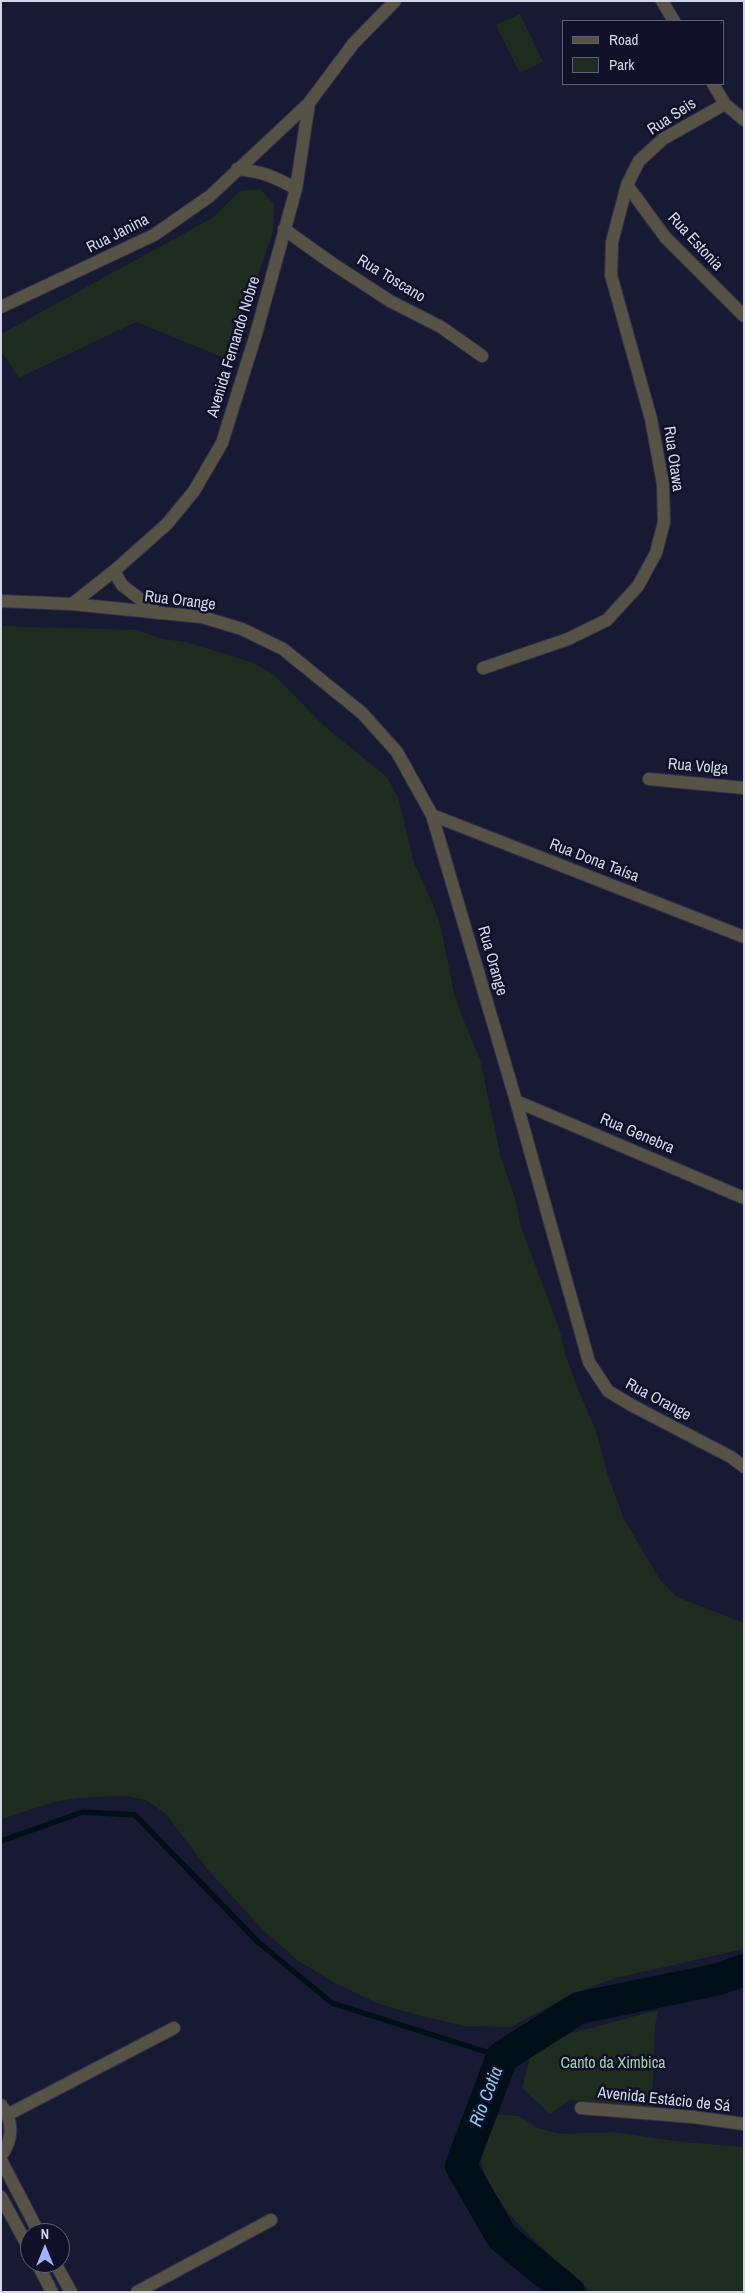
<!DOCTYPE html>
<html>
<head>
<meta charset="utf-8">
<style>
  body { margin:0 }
  #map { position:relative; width:745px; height:2293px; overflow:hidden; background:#181932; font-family:"Archivo Narrow",sans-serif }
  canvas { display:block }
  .frame { position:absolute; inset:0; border:2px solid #d4d6e7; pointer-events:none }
  .legend { position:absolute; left:562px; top:20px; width:162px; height:65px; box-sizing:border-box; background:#101028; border:1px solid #5e5f74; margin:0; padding:6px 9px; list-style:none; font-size:15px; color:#d4d6e7 }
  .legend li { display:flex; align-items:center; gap:10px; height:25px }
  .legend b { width:25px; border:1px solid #5e5f74 }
  .north { position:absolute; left:20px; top:2223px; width:50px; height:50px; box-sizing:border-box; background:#101028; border:1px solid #5e5f74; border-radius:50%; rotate:0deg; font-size:14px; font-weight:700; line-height:20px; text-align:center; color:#d4d6e7 }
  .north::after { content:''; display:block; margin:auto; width:18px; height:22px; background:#a3b2fd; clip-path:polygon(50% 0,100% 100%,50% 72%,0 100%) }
</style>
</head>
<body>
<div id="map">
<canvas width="745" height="2293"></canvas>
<div class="frame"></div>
<ul class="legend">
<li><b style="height:6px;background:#565246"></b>Road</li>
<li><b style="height:14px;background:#1f2c20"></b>Park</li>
</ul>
<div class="north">N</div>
</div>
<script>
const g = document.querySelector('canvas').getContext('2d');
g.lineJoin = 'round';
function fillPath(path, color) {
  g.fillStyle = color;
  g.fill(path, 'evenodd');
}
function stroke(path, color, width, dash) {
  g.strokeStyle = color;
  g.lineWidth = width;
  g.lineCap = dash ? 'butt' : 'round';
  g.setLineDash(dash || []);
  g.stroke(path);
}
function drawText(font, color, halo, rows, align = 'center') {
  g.font = font + ' "Archivo Narrow",sans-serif';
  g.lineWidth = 5;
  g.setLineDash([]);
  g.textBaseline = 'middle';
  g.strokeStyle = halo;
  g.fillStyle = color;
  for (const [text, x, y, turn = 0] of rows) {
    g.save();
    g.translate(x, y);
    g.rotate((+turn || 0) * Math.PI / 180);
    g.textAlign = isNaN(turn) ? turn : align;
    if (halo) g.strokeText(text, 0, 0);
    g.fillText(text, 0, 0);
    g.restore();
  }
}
const green = new Path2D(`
  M520 14 543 62 520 73 496 25Z
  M260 189 274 204V223L271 239 227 359 136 322 19 378 1 351V334L212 218 240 191Z
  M1 626 137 630 163 639 187 642 254 663 273 674 323 725 387 777 398 797 414 863 433 904 441 928 454 993 461 1014 480 1059 501 1158 516 1201 520 1224 560 1331 565 1354 578 1389 596 1431 608 1476 624 1519 660 1580 677 1597 744 1623V1949L616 1978 574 1993 511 2027 465 2026 420 2016 377 2003 335 1983 297 1960 261 1928 209 1871 166 1814 146 1800 125 1796 79 1798 57 1801 1 1819Z
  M658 2010 655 2026 652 2108 570 2100 550 2114 522 2088 534 2043Z
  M495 2114 519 2116 538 2128 561 2134 612 2132 683 2142 744 2147V2292H591C559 2260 484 2206 481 2157 480 2141 488 2127 495 2114Z`);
const stream = new Path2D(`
  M1 1841 83 1812 135 1815 258 1942 332 2003 502 2057`);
const river = new Path2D(`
  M569 2292 502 2237 461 2166 502 2057 579 2008 719 1979 744 1970`);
const minor = new Path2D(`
  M662 1 674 21
  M713 84 725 104 744 120
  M237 169C260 171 276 177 296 189
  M627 185 665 237 744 316
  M284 229 330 262 390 301 441 327 482 356
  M1 307 154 235 210 196 309 103
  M114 571 122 585 158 613
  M1 601 72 604 114 571 167 524 194 491 222 443 256 334 296 189 309 103 353 44 395 1
  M72 604 202 617 242 629 283 649 362 713 397 752 432 815 516 1101 589 1362 608 1391 633 1406 731 1457 744 1467
  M483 668 568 639 607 620 638 586 656 553 664 522 663 484 651 419 611 275 612 242 627 185 639 161 663 139 725 104
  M649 779 744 788
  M432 815 744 937
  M516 1101 744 1198
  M1 2105C14 2121 13 2140 1 2156
  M581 2108 693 2117 744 2124
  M7 2115 174 2028
  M1 2160 39 2233
  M1 2197 30 2250
  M37 2263 52 2292
  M55 2263 71 2292
  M137 2292 271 2220`);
const streetNames = [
  ["Rua Seis",672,117,-33],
  ["Rua Janina",118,234,-27],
  ["Rua Estonia",695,242,47],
  ["Rua Toscano",391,279,31],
  ["Avenida Fernando Nobre",234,347,-73],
  ["Rua Otawa",673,459,82],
  ["Rua Orange",180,601,7],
  ["Rua Volga",698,767,5],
  ["Rua Dona Taísa",594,861,21],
  ["Rua Orange",492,961,74],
  ["Rua Genebra",637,1134,23],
  ["Rua Orange",658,1400,28],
  ["Avenida Estácio de Sá",664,2100,6]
];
const parkNames = [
  ["Canto da Ximbica",613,2064]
];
const waterNames = [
  ["Rio Cotia",487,2097,-69]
];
fillPath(green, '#1f2c20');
stroke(stream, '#000e18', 5.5);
stroke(river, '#000e18', 32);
stroke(minor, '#32334b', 14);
stroke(minor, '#565246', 12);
drawText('16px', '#d4d6e7', '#101028', streetNames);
drawText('16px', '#a3cfa6', '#101028', parkNames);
drawText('italic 18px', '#91c9e8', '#101028', waterNames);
</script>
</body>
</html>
